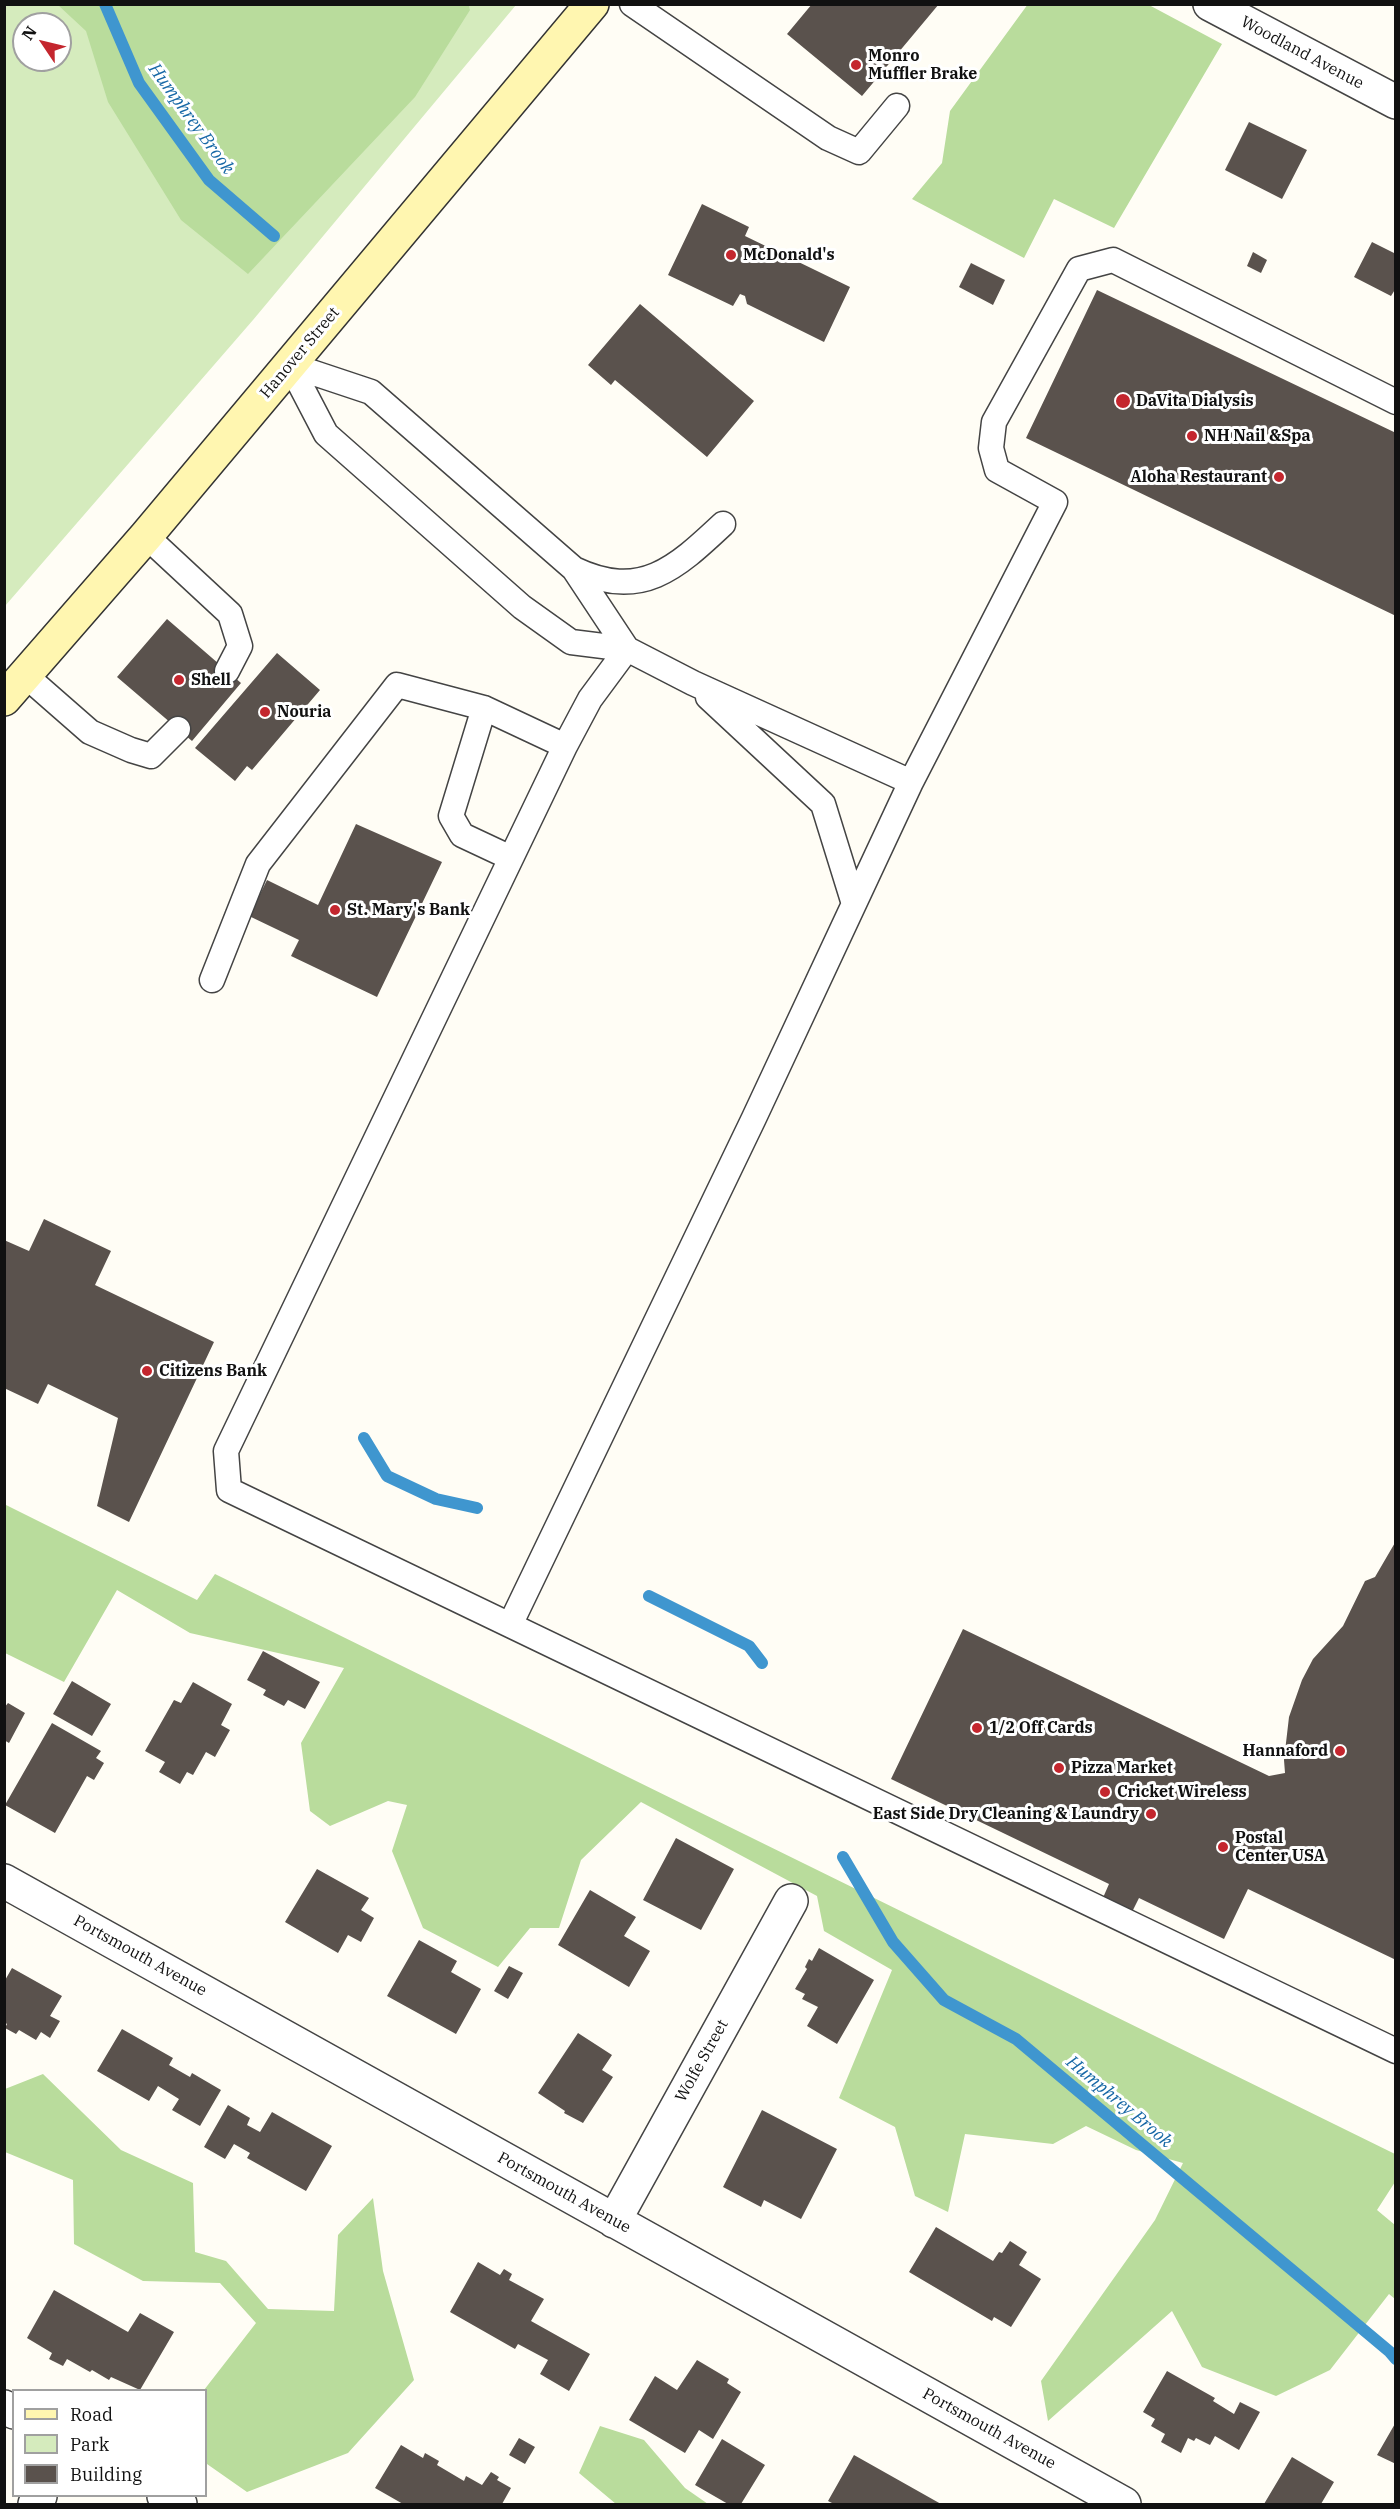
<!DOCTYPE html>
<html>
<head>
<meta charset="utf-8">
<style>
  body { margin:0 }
  #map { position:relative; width:1400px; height:2509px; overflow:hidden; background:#fffdf5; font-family:"IBM Plex Serif",serif }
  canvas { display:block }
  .frame { position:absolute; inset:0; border:6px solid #111; pointer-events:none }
  .legend { position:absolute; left:12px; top:2389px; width:195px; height:108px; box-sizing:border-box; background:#fff; border:2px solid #a0a0a0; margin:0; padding:8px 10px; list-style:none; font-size:18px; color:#111 }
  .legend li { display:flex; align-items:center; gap:12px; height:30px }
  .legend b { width:30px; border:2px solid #a0a0a0 }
  .north { position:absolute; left:12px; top:12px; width:60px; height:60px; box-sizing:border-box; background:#fff; border:2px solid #a0a0a0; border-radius:50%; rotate:305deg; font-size:16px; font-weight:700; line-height:24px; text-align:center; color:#111 }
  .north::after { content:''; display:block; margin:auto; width:21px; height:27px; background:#c4262e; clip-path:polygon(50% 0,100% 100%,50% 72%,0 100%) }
</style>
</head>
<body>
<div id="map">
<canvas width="1400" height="2509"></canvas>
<div class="frame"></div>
<ul class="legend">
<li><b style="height:8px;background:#fff6b0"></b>Road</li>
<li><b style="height:16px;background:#d5ebbd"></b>Park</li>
<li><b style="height:16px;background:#5a524d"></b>Building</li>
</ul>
<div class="north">N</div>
</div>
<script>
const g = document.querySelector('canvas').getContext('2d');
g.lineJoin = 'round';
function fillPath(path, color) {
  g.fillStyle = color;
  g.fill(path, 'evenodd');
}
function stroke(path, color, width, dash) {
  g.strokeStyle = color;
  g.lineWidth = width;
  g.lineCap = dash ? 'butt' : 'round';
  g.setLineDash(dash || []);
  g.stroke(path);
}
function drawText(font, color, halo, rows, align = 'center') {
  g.font = font + ' "IBM Plex Serif",serif';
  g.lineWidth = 6;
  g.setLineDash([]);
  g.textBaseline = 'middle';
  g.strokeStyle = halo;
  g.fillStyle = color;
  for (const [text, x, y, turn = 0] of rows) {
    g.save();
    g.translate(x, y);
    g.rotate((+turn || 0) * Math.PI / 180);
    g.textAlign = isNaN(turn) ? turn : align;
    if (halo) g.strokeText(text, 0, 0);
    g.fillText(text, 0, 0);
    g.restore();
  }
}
const green = new Path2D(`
  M436 4 470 10 469 5H516L253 320 5 606V5ZM24 24H60V60H24Z`);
const forest = new Path2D(`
  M469 4 470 10 415 97 248 274 181 220 108 102 86 31 58 5Z
  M1028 4 1149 5 1222 44 1114 228 1054 199 1024 258 912 199 942 163 950 111Z
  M4 1504 197 1600 215 1574 1395 2154V2182L1377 2210 1395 2225V2299L1389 2294 1330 2370 1276 2396 1202 2367 1172 2311 1048 2421 1041 2381 1155 2220 1183 2163 1136 2150 1086 2126 1053 2144 965 2134 948 2212 915 2196 895 2127 839 2098 892 1970 824 1931 817 1896 641 1802 581 1860 559 1928H530L498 1967 423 1928 392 1851 407 1805 388 1801 330 1826 310 1811 301 1743 344 1668 190 1633 117 1590 64 1682 5 1653Z
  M43 2074 121 2150 193 2183 195 2252 226 2261 268 2309 334 2311 338 2235 373 2198 383 2271 414 2380 348 2453 247 2492 207 2464 204 2390 256 2323 220 2283 143 2281 74 2244 73 2180 5 2152V2089Z
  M600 2426 644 2440 685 2488 708 2504H616L579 2473Z`);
const stream = new Path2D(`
  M105 4 139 83 209 180 274 236
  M364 1438 387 1476 436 1499 477 1508
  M649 1596 749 1646 762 1663
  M843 1857 893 1942 944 2000 1016 2039 1390 2352 1396 2359`);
const building = new Path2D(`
  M812 4H939L862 96 787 34Z
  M1249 122 1307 150 1282 199 1225 170Z
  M702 204 749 227 745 236 850 287 824 342 747 304 745 296 740 294 733 306 668 275Z
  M1372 242 1396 254V288L1391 296 1354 277Z
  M1253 252 1267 260 1261 273 1247 266Z
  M971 263 1005 280 993 305 959 287Z
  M1097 290 1396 433V616L1026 438Z
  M640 304 754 401 707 457 615 380 611 385 588 365Z
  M167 619 241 683 192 741 117 677Z
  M277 653 320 690 252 770 247 766 235 781 195 748Z
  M356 824 442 862 377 997 291 956 299 940 249 916 267 880 318 905Z
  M44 1219 111 1251 95 1285 214 1342 129 1522 97 1506 118 1418 48 1384 38 1404 4 1388V1240L29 1251Z
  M1396 1541V1960L1248 1889 1224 1939 1139 1898 1131 1914 1102 1900 1109 1884 891 1779 963 1629 1269 1776 1285 1773 1284 1760 1289 1717 1302 1680 1313 1659 1343 1626 1365 1581 1375 1577Z
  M263 1651 320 1682 305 1709 288 1700 284 1706 263 1695 266 1690 247 1680Z
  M72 1681 111 1704 92 1736 53 1714Z
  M193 1682 232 1704 221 1725 230 1730 215 1757 206 1752 193 1775 187 1772 180 1784 159 1772 165 1762 145 1751 174 1700 181 1703Z
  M8 1703 25 1713 9 1743 4 1740V1708Z
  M52 1723 101 1751 96 1758 104 1763 94 1780 87 1776 55 1833 5 1805Z
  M676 1838 734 1869 701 1930 643 1900Z
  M317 1869 369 1898 361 1910 374 1918 361 1942 348 1935 338 1953 285 1922Z
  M590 1890 636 1917 624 1936 650 1951 629 1987 558 1945Z
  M419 1940 457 1961 451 1972 481 1989 456 2034 387 1996Z
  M819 1948 874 1980 837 2044 807 2026 818 2007 802 1999 805 1994 795 1989 807 1969 805 1967 809 1959 812 1961Z
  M509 1966 523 1973 508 1999 494 1991Z
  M12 1968 62 1996 50 2016 60 2021 50 2038 41 2032 36 2040 19 2030 16 2034 5 2028 7 2024 4 2022V1982Z
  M122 2029 173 2058 169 2065 190 2077 192 2073 221 2090 200 2126 172 2110 179 2099 158 2086 149 2101 97 2071Z
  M578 2033 612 2055 602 2070 613 2077 583 2123 564 2113 565 2111 538 2093Z
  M228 2105 250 2118 247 2125 260 2132 272 2112 332 2146 306 2191 247 2158 250 2153 234 2144 225 2159 204 2147Z
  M762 2110 837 2149 801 2219 764 2200 761 2207 723 2187Z
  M936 2227 993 2261 999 2252 1002 2253 1010 2241 1027 2252 1019 2265 1041 2279 1011 2327 994 2317 992 2321 909 2272Z
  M478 2262 500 2275 504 2269 512 2274 509 2280 544 2299 531 2321 590 2354 569 2391 540 2374 548 2360 518 2344 515 2349 450 2312Z
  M54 2290 128 2332 140 2313 174 2332 140 2390 111 2377 109 2380 92 2370 90 2372 67 2359 63 2366 49 2359 52 2353 27 2338Z
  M697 2360 729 2379 727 2383 741 2392 713 2439 699 2430 685 2453 629 2420 655 2376 677 2390Z
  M1167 2371 1215 2398 1213 2401 1234 2414 1240 2402 1260 2412 1239 2450 1215 2436 1210 2445 1196 2438 1194 2441 1188 2438 1181 2453 1161 2442 1165 2434 1151 2426 1155 2419 1143 2412Z
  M1396 2422V2464L1377 2455Z
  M519 2438 535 2447 525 2464 509 2455Z
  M722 2439 765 2465 741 2504H728L695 2485Z
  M401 2445 423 2458 425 2453 439 2461 437 2465 464 2481 466 2476 482 2485 491 2472 499 2477 497 2480 511 2488 502 2504H403L375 2488Z
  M854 2455 941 2504H834L828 2501Z
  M1292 2457 1334 2482 1321 2504H1264Z`);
const service = new Path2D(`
  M632 4 828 138 859 152 897 106
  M290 365 326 434 522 607 571 642 627 649 693 683 911 782
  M290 365 371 392 574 569 627 649
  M146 536 230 614 240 646 227 671
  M574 569C641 601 676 568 723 524
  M627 649 590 699 565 746 226 1451 229 1490 1396 2051
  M26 676 90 732 131 750 151 756 178 729
  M708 697 823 804 854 904
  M484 708 451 816 462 835 511 858
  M212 980 258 864 397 685 484 708 565 746
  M510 1625 754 1118 911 782 1055 502 997 470 991 448 994 422 1079 269 1113 260 1396 402`);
const minor = new Path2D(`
  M1210 4 1396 102
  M4 1881 1124 2504
  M614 2221 791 1901
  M4 2407 14 2412
  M164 2496 180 2504
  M35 2504 40 2496`);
const secondary = new Path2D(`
  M4 699 146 536 592 4`);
const markers = [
  [856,65,6,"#c4262e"],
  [731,255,6,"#c4262e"],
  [1123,401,8,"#c4262e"],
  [1192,436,6,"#c4262e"],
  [1279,477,6,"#c4262e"],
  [179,680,6,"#c4262e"],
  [265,712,6,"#c4262e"],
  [335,910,6,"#c4262e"],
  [147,1371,6,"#c4262e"],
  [977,1728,6,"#c4262e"],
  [1340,1751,6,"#c4262e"],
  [1059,1768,6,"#c4262e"],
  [1105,1792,6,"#c4262e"],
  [1151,1814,6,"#c4262e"],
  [1223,1847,6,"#c4262e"]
];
const streetNames = [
  ["Woodland Avenue",1302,53,28],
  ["Hanover Street",300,353,-50],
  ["Portsmouth Avenue",140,1956,29],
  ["Wolfe Street",702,2061,-61],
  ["Portsmouth Avenue",564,2193,29],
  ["Portsmouth Avenue",989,2429,29]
];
const poiNames = [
  ["Monro",868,56],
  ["Muffler Brake",868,74],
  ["McDonald's",743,255],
  ["DaVita Dialysis",1136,401],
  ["NH Nail &Spa",1204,436],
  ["Aloha Restaurant",1267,477,"right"],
  ["Shell",191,680],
  ["Nouria",277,712],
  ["St. Mary's Bank",347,910],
  ["Citizens Bank",159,1371],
  ["1/2 Off Cards",989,1728],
  ["Hannaford",1328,1751,"right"],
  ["Pizza Market",1071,1768],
  ["Cricket Wireless",1117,1792],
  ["East Side Dry Cleaning & Laundry",1139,1814,"right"],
  ["Postal",1235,1838],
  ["Center USA",1235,1856]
];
const waterNames = [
  ["Humphrey Brook",191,119,54],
  ["Humphrey Brook",1119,2102,40]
];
fillPath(green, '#d5ebbd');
fillPath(forest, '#b9dc9c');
stroke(stream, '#3f96cf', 12);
fillPath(building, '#5a524d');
stroke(service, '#444', 27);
stroke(minor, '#444', 36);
stroke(secondary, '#333', 36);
stroke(service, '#fff', 24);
stroke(minor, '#fff', 33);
stroke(secondary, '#fff6b0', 33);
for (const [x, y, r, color] of markers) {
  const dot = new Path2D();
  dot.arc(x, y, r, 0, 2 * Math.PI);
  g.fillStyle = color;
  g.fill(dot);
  stroke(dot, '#fff', 2);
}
drawText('16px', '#111', '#fff', streetNames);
drawText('bold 16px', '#111', '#fff', poiNames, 'left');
drawText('italic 18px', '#1768a6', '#fff', waterNames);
</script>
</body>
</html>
